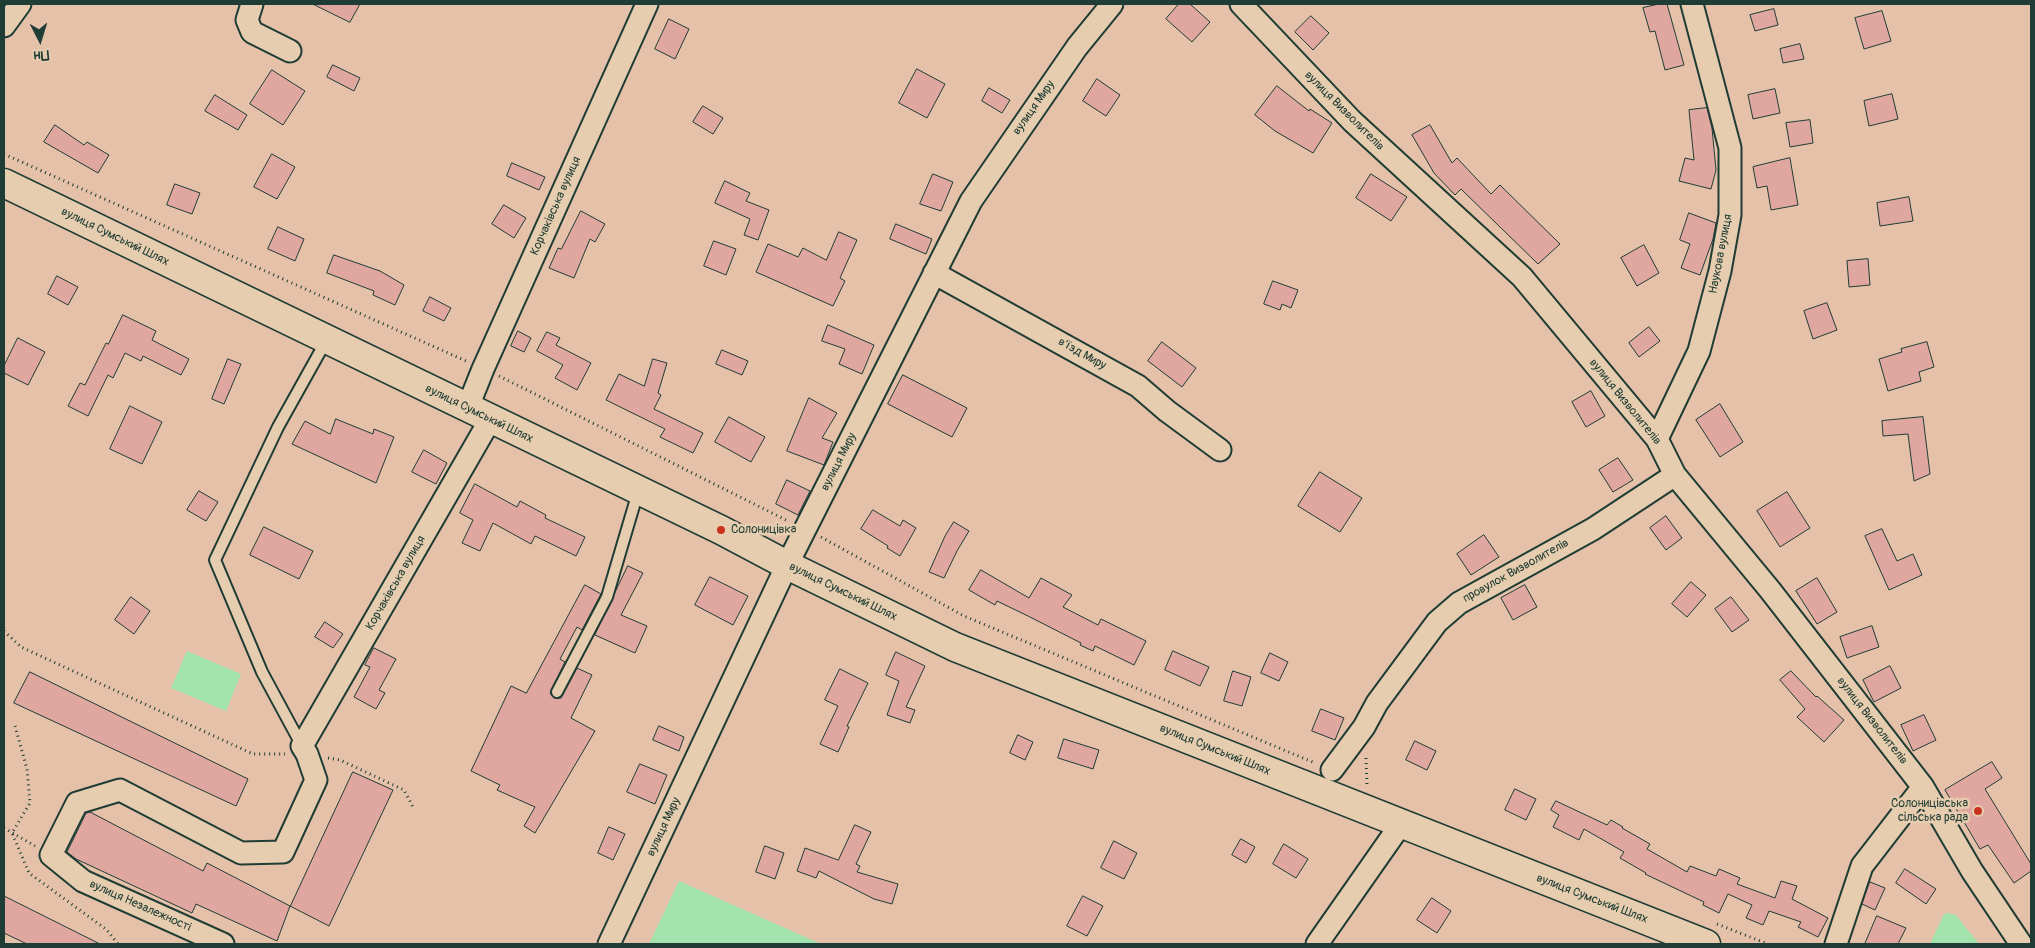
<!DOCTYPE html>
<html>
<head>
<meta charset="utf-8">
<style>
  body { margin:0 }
  #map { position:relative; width:2035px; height:948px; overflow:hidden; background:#e5c1aa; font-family:Pangolin,sans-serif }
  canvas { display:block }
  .frame { position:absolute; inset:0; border:5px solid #1f3d34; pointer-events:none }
  .north { position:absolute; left:15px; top:15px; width:50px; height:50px; -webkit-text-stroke:4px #e7cdaf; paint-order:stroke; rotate:175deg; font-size:14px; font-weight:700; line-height:20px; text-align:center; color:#1f3d34 }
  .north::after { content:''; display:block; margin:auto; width:18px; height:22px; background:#1f3d34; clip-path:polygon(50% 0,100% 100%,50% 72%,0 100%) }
</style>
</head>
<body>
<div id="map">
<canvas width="2035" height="948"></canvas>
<div class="frame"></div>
<div class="north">Пн</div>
</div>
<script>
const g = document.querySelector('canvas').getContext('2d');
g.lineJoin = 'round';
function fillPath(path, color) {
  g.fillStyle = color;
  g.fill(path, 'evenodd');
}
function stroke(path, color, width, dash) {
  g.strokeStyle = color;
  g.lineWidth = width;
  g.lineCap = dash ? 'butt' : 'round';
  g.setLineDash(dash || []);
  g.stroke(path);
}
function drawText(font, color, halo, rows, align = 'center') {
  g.font = font + ' Pangolin,sans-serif';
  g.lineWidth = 5;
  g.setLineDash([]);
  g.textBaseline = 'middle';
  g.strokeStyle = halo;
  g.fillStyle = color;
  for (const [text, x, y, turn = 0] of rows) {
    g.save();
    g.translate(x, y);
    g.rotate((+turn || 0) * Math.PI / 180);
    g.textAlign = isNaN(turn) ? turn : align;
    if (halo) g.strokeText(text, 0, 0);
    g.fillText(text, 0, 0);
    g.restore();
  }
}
const green = new Path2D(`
  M187 651 241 674 226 711 171 688Z
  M679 881 821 944H649Z
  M1948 913 1956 915 1979 944H1930L1944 914Z`);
const building = new Path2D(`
  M313 4H360L350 22Z
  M1179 4H1190L1210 22 1192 42 1166 19Z
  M1659 4H1667L1684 65 1665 70 1655 31 1650 32 1643 8Z
  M1774 9 1778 25 1755 31 1750 15Z
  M1882 11 1891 41 1864 49 1855 18Z
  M1311 16 1329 33 1313 50 1295 32Z
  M669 19 689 29 675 59 655 49Z
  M1800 44 1804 59 1783 63 1780 49Z
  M333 65 360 78 354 91 327 77Z
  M917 69 945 84 927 118 899 103Z
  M272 70 305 91 283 125 250 104Z
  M1097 79 1120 95 1106 116 1083 101Z
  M1277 86 1309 111 1310 109 1332 123 1313 153 1275 131 1255 115Z
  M989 88 1010 100 1002 113 982 101Z
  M1775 89 1780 113 1753 119 1748 95Z
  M1892 94 1898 119 1869 126 1864 101Z
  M215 95 247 115 238 130 205 111Z
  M703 106 723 118 713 134 693 122Z
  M1707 108 1712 128 1716 170 1711 189 1679 181 1685 158 1694 160 1689 110Z
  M1810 120 1813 143 1790 147 1786 123Z
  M55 125 84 145 87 142 109 155 98 173 44 142Z
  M1430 125 1452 163 1457 158 1491 194 1500 185 1560 244 1538 264 1461 189 1455 195 1434 173 1412 135Z
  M272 154 295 167 277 199 254 187Z
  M1790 158 1798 205 1771 210 1767 186 1757 188 1753 167Z
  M512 163 545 177 539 190 507 176Z
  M933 174 953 182 941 211 920 204Z
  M1371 174 1407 197 1391 221 1356 198Z
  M725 181 750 193 746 201 769 210 758 240 744 235 750 219 715 203Z
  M175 184 200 193 192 214 167 205Z
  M1909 197 1913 221 1880 226 1877 203Z
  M504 205 526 218 514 238 492 224Z
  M581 211 605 224 595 242 590 239 574 278 549 268 558 248 561 249Z
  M1689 213 1716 223 1713 239 1700 275 1681 268 1690 244 1680 240Z
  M896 224 932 239 926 254 890 239Z
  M278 227 304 239 295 261 268 249Z
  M839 232 857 240 840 278 845 281 833 306 756 272 768 244 798 257 803 248 826 260Z
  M714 241 736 249 726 275 704 266Z
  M1644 245 1659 273 1637 286 1621 258Z
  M334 255 380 271 404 285 395 305 373 295 374 291 327 273Z
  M1868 259 1870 285 1849 287 1847 261Z
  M57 276 78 287 68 305 48 294Z
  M1273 281 1298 290 1291 308 1282 304 1280 310 1264 304Z
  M430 297 451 308 444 321 423 311Z
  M1827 303 1837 330 1813 339 1804 311Z
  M123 315 156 331 152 340 189 359 181 375 143 356 141 361 125 353 113 378 108 375 88 416 68 406 80 383 85 385 106 343 108 344Z
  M828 325 874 345 862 374 839 364 845 349 822 341Z
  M1649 327 1660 341 1639 357 1629 343Z
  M518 331 531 338 524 352 511 346Z
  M547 332 560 338 556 345 591 363 577 390 555 378 563 365 537 351Z
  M18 338 45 352 28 385 4 373V366Z
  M1162 342 1196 368 1182 387 1148 361Z
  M1927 342 1934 367 1919 372 1921 381 1888 391 1879 359 1902 352 1901 349Z
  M722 350 748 361 742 375 716 364Z
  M228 359 241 364 224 404 212 399Z
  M653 359 667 363 658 393 661 395 654 409 703 433 693 453 660 437 665 429 606 400 619 374 644 386Z
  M903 375 967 408 952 437 888 404Z
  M1591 391 1605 416 1586 427 1572 402Z
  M809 398 837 413 822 438 833 442 824 465 787 451Z
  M1720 404 1743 442 1720 457 1696 420Z
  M130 406 162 422 142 464 110 449Z
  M729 417 765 437 751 462 715 442Z
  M1923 417 1930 474 1914 481 1908 434 1883 436 1882 421Z
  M336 419 373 434 374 429 394 437 376 483 292 444 305 421 330 434Z
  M424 450 447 463 436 484 412 472Z
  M1618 458 1633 480 1613 492 1599 470Z
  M1320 472 1362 498 1340 532 1298 506Z
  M787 480 810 491 798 515 776 504Z
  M475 484 517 507 520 501 546 515 545 518 585 537 576 556 535 536 531 544 493 523 480 551 462 543 473 520 460 513Z
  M199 491 218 502 206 521 187 510Z
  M1787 492 1810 528 1780 547 1757 511Z
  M873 510 900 526 903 520 916 528 900 556 887 548 888 546 861 529Z
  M1666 516 1682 538 1666 550 1650 528Z
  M954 522 969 531 957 551 944 578 929 572 945 536Z
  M264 527 313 551 299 579 250 555Z
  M1882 529 1897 561 1913 554 1922 575 1889 590 1865 536Z
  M1484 535 1499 557 1471 575 1457 554Z
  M628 566 643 573 621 615 647 626 635 653 595 635Z
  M981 570 1029 598 1041 578 1072 595 1063 607 1098 625 1101 619 1146 641 1134 665 1095 646 1093 651 1080 645 1081 643 1028 616 997 601 995 605 969 590Z
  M710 577 748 596 733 625 695 605Z
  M1817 578 1837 612 1817 624 1796 591Z
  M1691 582 1706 595 1687 617 1672 604Z
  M585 585 601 594 582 630 577 627 560 659 565 662 550 693 554 698H561L577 668 592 675 571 718 595 731 535 833 524 826 535 807 497 790 500 785 471 771 511 686 526 693Z
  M1525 585 1537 607 1513 620 1501 598Z
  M131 597 150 611 134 634 115 620Z
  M1731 597 1749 620 1732 632 1715 609Z
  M325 622 343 634 333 648 315 637Z
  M1872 626 1879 647 1847 658 1840 637Z
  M374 648 396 659 379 690 385 693 376 709 354 697 370 667 365 665Z
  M1173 651 1209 667 1200 686 1165 670Z
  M896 652 925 666 906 707 915 710 910 723 887 715 899 681 886 675Z
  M1270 653 1288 662 1279 681 1261 673Z
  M1890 666 1901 688 1874 702 1863 680Z
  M840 669 868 683 847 726 849 727 838 752 820 744 838 706 825 700Z
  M1233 671 1251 677 1242 706 1224 701Z
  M1791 671 1816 697 1817 696 1844 720 1824 742 1797 717 1805 709 1780 680Z
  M30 672 248 779 236 806 14 703Z
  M1321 709 1344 718 1335 740 1312 731Z
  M1924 715 1936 740 1913 751 1901 725Z
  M659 726 684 737 679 751 653 740Z
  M1018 735 1033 742 1025 760 1010 753Z
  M1064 739 1099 750 1093 769 1058 758Z
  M1415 741 1436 751 1427 770 1406 760Z
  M1992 762 2002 778 1985 789 2031 864V871L2014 883 1988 845 1980 849 1945 790Z
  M640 764 667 775 655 804 627 792Z
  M353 772 393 790 329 926 290 906 277 941 196 904 192 913 76 859 67 852 86 813 90 812 203 871 207 863 290 906Z
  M1515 789 1536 799 1526 820 1505 810Z
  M1556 801 1607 825 1611 820 1623 827 1622 828 1650 844 1647 849 1687 872 1690 866 1716 876 1719 869 1740 878 1737 884 1775 898 1781 881 1797 886 1792 899 1828 918 1818 937 1798 927 1801 922 1769 911 1763 925 1746 918 1752 905 1728 894 1719 913 1703 905 1704 902 1645 874 1646 873 1620 858 1624 852 1584 829 1579 840 1553 827 1559 815 1551 810Z
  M855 825 871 832 856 864 860 866 857 872 898 884 892 904 874 899 819 871 816 878 797 871 805 848 838 860Z
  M609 827 625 834 613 860 598 853Z
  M1241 839 1255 847 1246 863 1232 855Z
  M1114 841 1137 853 1124 879 1101 868Z
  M1284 844 1308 859 1296 878 1273 864Z
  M765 846 784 853 775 879 756 872Z
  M1905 869 1936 889 1926 904 1896 883Z
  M1870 882 1885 888 1875 910 1862 904Z
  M4 896 100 944H27L4 933Z
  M1083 896 1103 906 1087 936 1067 926Z
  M1432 898 1451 911 1437 933 1417 920Z
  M1877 916 1906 928 1898 944H1865Z`);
const path = new Path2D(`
  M4 154 466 361
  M499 376 788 521
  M821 537 964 616 1315 763
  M4 631 21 647 253 754H285
  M15 726 27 769 30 803 12 833 29 873 107 930 118 944
  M328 758 340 760 404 790 413 807
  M1366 758 1367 786
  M4 828 35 846
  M1717 924 1768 944`);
const lane = new Path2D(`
  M557 692 607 597 638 492
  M302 746 262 672 215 560 278 427 326 341`);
const street = new Path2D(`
  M252 4 247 20 252 32 290 51
  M1241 4 1352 121 1522 277 1657 439 1675 475 1770 590 1923 787 1972 871 2021 944
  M4 26 20 4
  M934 273 1138 386 1167 411 1220 450
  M467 409 483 369 647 4
  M1657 439 1699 351 1720 271 1730 215V148L1692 4
  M1332 770 1364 727 1377 703 1437 622 1459 603 1593 529 1675 475
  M223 944 83 881 51 855 77 803 120 790 241 853 283 852 316 780 307 754 302 746 490 420
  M609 944 787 565 971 201 1077 47 1112 4
  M1317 944 1401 824
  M1836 944 1862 866 1923 787`);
const primary = new Path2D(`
  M4 183 721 530 787 565 955 647 1706 944`);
const markers = [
  [721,530,5,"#c8321e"],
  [1978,811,5,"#c8321e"]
];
const streetNames = [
  ["вулиця Миру",1034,108,-55],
  ["вулиця Визволителів",1344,111,45],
  ["Корчаківська вулиця",556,206,-66],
  ["вулиця Сумський Шлях",115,237,26],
  ["Наукова вулиця",1721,254,-79],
  ["в'їзд Миру",1082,354,29],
  ["вулиця Визволителів",1625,402,51],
  ["вулиця Сумський Шлях",479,414,26],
  ["вулиця Миру",839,462,-63],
  ["провулок Визволителів",1516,571,-29],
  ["Корчаківська вулиця",396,583,-60],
  ["вулиця Сумський Шлях",843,592,26],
  ["вулиця Визволителів",1872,721,52],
  ["вулиця Сумський Шлях",1215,750,22],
  ["вулиця Миру",664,827,-65],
  ["вулиця Сумський Шлях",1592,899,21],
  ["вулиця Незалежності",140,906,24]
];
const poiNames = [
  ["Солоницівка",731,530],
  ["Солоницівська",1968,804,"right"],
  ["сільська рада",1968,818,"right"]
];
fillPath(green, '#a3e4ae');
fillPath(building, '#e0a6a0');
stroke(building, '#1f3d34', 1);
stroke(lane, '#1f3d34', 14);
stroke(street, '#1f3d34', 25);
stroke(primary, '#1f3d34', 31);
stroke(path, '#1f3d34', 3, [1, 4]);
stroke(lane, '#e7cdaf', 10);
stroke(street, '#e7cdaf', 21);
stroke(primary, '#e7cdaf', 28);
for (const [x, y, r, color] of markers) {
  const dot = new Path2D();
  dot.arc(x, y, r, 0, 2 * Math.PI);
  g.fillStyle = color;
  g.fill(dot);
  stroke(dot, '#e7cdaf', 2);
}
drawText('12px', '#1f3d34', '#e7cdaf', streetNames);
drawText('12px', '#1f3d34', '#e7cdaf', poiNames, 'left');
</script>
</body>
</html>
